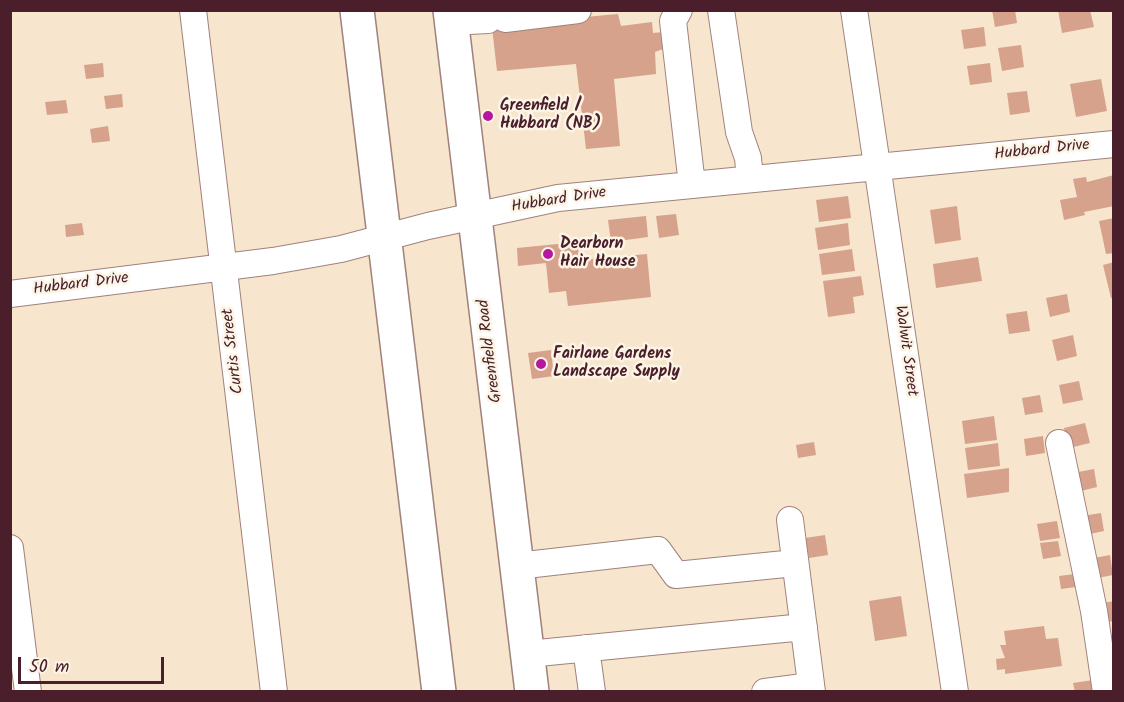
<!DOCTYPE html>
<html>
<head>
<meta charset="utf-8">
<style>
  body { margin:0 }
  #map { position:relative; width:1124px; height:702px; overflow:hidden; background:#f7e5cd; font-family:Kalam,sans-serif }
  canvas { display:block }
  .frame { position:absolute; inset:0; border:12px solid #4a1f2b; pointer-events:none }
  .scale { position:absolute; left:18px; top:657px; width:146px; height:27px; box-sizing:border-box; border:3px solid #4a1f2b; border-top:0; padding-left:8px; font-size:18px; line-height:21px; white-space:nowrap; color:#4a1f2b; -webkit-text-stroke:4px #fcf5e5; paint-order:stroke }
</style>
</head>
<body>
<div id="map">
<canvas width="1124" height="702"></canvas>
<div class="frame"></div>
<div class="scale">50 m</div>
</div>
<script>
const g = document.querySelector('canvas').getContext('2d');
g.lineJoin = 'round';
function fillPath(path, color) {
  g.fillStyle = color;
  g.fill(path, 'evenodd');
}
function stroke(path, color, width, dash) {
  g.strokeStyle = color;
  g.lineWidth = width;
  g.lineCap = dash ? 'butt' : 'round';
  g.setLineDash(dash || []);
  g.stroke(path);
}
function drawText(font, color, halo, rows, align = 'center') {
  g.font = font + ' Kalam,sans-serif';
  g.lineWidth = 5;
  g.setLineDash([]);
  g.textBaseline = 'middle';
  g.strokeStyle = halo;
  g.fillStyle = color;
  for (const [text, x, y, turn = 0] of rows) {
    g.save();
    g.translate(x, y);
    g.rotate((+turn || 0) * Math.PI / 180);
    g.textAlign = isNaN(turn) ? turn : align;
    if (halo) g.strokeText(text, 0, 0);
    g.fillText(text, 0, 0);
    g.restore();
  }
}
const building = new Path2D(`
  M490 10 574 18 618 14 621 26 652 22 653 33 663 32 666 48 655 52 656 74 614 79 620 146 586 149 576 64 497 71Z
  M992 10H1015L1017 23 995 27Z
  M1058 10H1090L1094 27 1062 33Z
  M984 27 986 46 964 49 961 30Z
  M1021 45 1024 67 1002 71 998 48Z
  M103 63 104 77 86 79 84 65Z
  M990 63 992 82 970 85 967 66Z
  M1101 79 1107 111 1076 117 1070 84Z
  M1027 91 1030 112 1010 115 1007 93Z
  M122 94 123 107 106 109 104 96Z
  M66 100 68 113 47 115 45 102Z
  M108 126 110 141 92 143 90 129Z
  M1114 175V206L1084 212 1085 215 1064 220 1060 200 1077 197 1073 179 1086 177 1087 182Z
  M848 196 851 218 819 222 816 200Z
  M957 206 961 240 935 244 930 210Z
  M676 214 679 235 659 238 656 216Z
  M646 216 648 237 611 242 608 220Z
  M1114 218V253L1106 254 1099 221Z
  M82 223 84 235 66 237 65 225Z
  M848 223 850 245 818 250 815 228Z
  M578 242 579 260 647 254 651 297 568 306 566 291 549 293 546 263 518 266 517 248Z
  M852 249 855 271 822 275 819 254Z
  M978 257 982 281 936 288 933 264Z
  M1114 262V298H1111L1103 265Z
  M861 276 864 295 853 297 855 313 828 317 823 281Z
  M1067 294 1070 312 1050 317 1046 298Z
  M1027 311 1030 331 1009 334 1006 314Z
  M1073 335 1077 356 1057 361 1052 340Z
  M551 350 554 376 532 379 528 353Z
  M1079 381 1083 400 1063 404 1059 385Z
  M1040 395 1043 412 1025 415 1022 398Z
  M994 416 997 440 965 444 962 421Z
  M1085 423 1090 443 1069 448 1064 428Z
  M1043 436 1045 453 1026 456 1024 439Z
  M814 442 816 455 798 458 796 445Z
  M998 443 1000 466 968 470 965 448Z
  M1009 468V492L967 498 964 474Z
  M1094 469 1097 487 1077 492 1073 473Z
  M1101 513 1104 531 1085 535 1082 516Z
  M1057 521 1060 538 1040 541 1037 524Z
  M825 535 828 555 809 558 805 538Z
  M1058 541 1061 556 1043 559 1040 543Z
  M1110 555 1113 575 1092 579 1089 559Z
  M1075 574 1076 587 1061 589 1059 576Z
  M901 596 907 636 875 641 869 601Z
  M1114 601V621L1101 623 1098 604Z
  M1044 626 1046 639 1058 638 1062 666 1005 674V669L997 670 996 659 1005 658 1000 645H1006L1004 631Z
  M1093 680 1095 692H1075L1073 683Z`);
const minor = new Path2D(`
  M193 10 274 692
  M679 10 673 21 692 185
  M721 10 739 132 748 158 750 179
  M854 10 955 692
  M505 19 578 10
  M451 22 488 20
  M10 294 273 261 341 249 428 226 558 198 1114 144
  M1059 443 1094 611 1106 692
  M790 520 812 692
  M10 548 28 692
  M517 566 658 550 676 575 795 563
  M586 648 592 692
  M528 654 804 627
  M765 692 811 686`);
const major = new Path2D(`
  M357 10 439 692
  M450 10 532 692`);
const markers = [
  [488,116,6,"#b5179e"],
  [548,254,6,"#b5179e"],
  [541,364,6,"#b5179e"]
];
const poiNames = [
  ["Greenfield /",500,107],
  ["Hubbard (NB)",500,125],
  ["Dearborn",560,245],
  ["Hair House",560,263],
  ["Fairlane Gardens",553,355],
  ["Landscape Supply",553,373]
];
const streetNames = [
  ["Hubbard Drive",1042,151,-6],
  ["Hubbard Drive",559,201,-9],
  ["Hubbard Drive",81,285,-7],
  ["Curtis Street",234,351,-97],
  ["Greenfield Road",491,351,-97],
  ["Walwit Street",905,351,82]
];
fillPath(building, '#d6a28b');
stroke(minor, '#a0827c', 28);
stroke(major, '#a0827c', 36);
stroke(minor, '#fff', 26);
stroke(major, '#fff', 33);
for (const [x, y, r, color] of markers) {
  const dot = new Path2D();
  dot.arc(x, y, r, 0, 2 * Math.PI);
  g.fillStyle = color;
  g.fill(dot);
  stroke(dot, '#fcf5e5', 2);
}
drawText('bold 16px', '#4a1f2b', '#fcf5e5', poiNames, 'left');
drawText('16px', '#4a1f2b', '#fcf5e5', streetNames);
</script>
</body>
</html>
